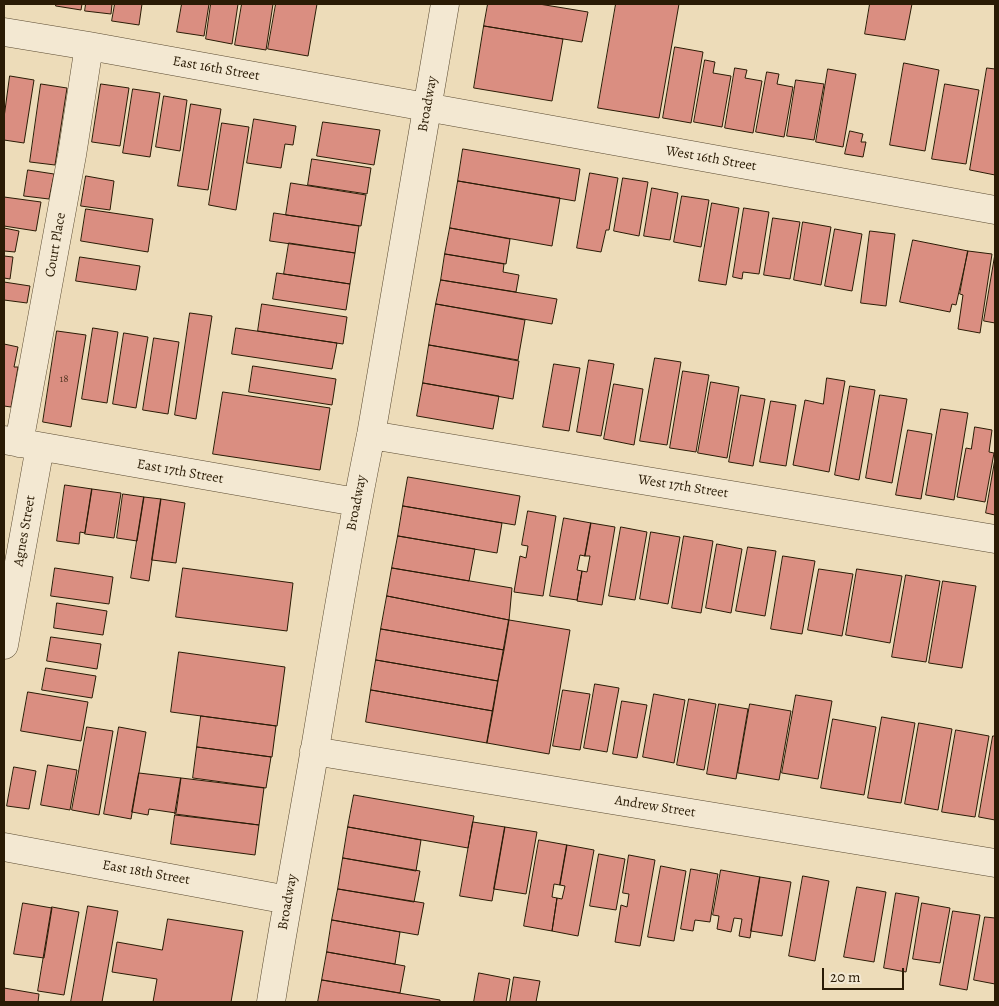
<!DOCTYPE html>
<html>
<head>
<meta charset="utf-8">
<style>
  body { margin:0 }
  #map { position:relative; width:999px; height:1006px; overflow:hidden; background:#eddcb9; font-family:Alegreya,serif }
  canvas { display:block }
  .frame { position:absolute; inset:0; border:5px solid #2a1b05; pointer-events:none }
  .scale { position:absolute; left:822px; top:968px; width:82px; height:22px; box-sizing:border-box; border:2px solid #2a1b05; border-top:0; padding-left:6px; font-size:15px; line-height:18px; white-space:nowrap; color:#2a1b05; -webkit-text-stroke:4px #f3e8d2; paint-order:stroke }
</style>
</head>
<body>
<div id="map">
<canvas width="999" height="1006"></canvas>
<div class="frame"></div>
<div class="scale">20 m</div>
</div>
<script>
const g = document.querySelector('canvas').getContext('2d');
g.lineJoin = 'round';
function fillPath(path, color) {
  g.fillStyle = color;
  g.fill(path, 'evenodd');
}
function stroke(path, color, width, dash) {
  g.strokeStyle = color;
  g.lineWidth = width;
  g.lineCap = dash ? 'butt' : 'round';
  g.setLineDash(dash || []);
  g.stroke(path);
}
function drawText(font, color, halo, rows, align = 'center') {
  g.font = font + ' Alegreya,serif';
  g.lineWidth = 4;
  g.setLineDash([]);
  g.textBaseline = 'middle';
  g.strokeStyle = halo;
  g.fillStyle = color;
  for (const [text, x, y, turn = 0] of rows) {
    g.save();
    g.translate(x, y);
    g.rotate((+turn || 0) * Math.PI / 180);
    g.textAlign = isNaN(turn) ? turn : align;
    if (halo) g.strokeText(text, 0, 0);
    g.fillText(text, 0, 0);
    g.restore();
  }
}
const building = new Path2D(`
  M56 4H82L81 10 56 6Z
  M86 4H112L111 14 85 11Z
  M115 4H142L139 25 112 21Z
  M182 4H209L204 36 177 32Z
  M211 4H238L232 44 206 39Z
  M242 4H273L266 50 235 45Z
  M276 4H317L308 56 268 49Z
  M488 4H539L588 12 582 42 484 26Z
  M616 4H679L659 118 598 108Z
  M870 4H912L905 40 865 34Z
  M484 26 563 39 552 101 474 88Z
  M675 47 703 52 691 123 663 118Z
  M705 60 715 62 713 73 731 76 722 127 694 122Z
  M904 63 939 70 925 151 890 145Z
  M735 68 747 70 745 78 762 81 753 133 725 128Z
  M987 68 995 69V175L970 170Z
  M828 69 856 74 843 147 816 142Z
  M767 72 779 74 777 84 793 87 784 137 756 132Z
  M10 76 34 80 24 143 4 140V118Z
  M796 80 824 84 814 140 787 136Z
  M41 84 67 88 55 165 30 162Z
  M101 84 129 88 120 146 92 142Z
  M945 84 979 90 966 164 932 159Z
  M133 89 160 93 150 157 123 153Z
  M164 96 187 100 180 151 156 147Z
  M191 104 221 109 208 190 178 186Z
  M254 119 296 126 293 145 285 144 281 168 247 163Z
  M323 122 380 130 374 165 317 156Z
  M222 123 249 127 236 210 209 205Z
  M850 131 863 134 861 142H866L863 157 845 154Z
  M463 149 580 169 575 201 458 181Z
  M312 159 371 168 367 194 308 185Z
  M28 170 54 174 49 199 24 196Z
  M590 173 618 178 609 230H606L601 252 577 248Z
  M86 176 114 181 110 210 81 206Z
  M623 178 648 182 639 236 614 231Z
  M458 181 560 198 552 246 450 228Z
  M291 183 366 195 361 226 286 215Z
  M652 188 678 193 670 240 644 236Z
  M682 196 709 200 701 247 674 242Z
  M4 197 41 202 36 231 4 226Z
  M712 203 739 208 726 285 699 281Z
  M744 208 769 212 759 274 743 272 742 279 733 277Z
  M86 209 153 219 148 252 81 241Z
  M274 213 359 226 355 253 270 241Z
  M773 218 800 222 790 279 764 275Z
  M803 222 831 227 821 285 794 280Z
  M4 228 19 231 15 252 4 251Z
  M450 228 510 239 506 264 445 254Z
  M835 229 862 234 852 291 825 286Z
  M870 231 895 234 886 306 861 303Z
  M913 240 968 251 956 305 952 304 950 312 900 302Z
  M289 243 355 253 350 284 284 274Z
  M968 251 992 254 980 333 958 329 963 295 960 294Z
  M445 254 504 264 503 272 519 275 516 292 441 280Z
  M995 254V323L984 321Z
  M4 256 13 257 10 279 4 278Z
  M80 257 140 266 136 290 76 281Z
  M277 273 350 284 346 310 273 299Z
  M441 280 557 299 552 324 436 304Z
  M4 282 30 286 27 303 4 300Z
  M262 304 347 317 343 344 258 331Z
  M436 304 525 320 518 360 429 345Z
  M190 313 212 316 196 419 175 415Z
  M93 328 118 332 107 403 82 399Z
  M236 328 337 343 332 369 232 354Z
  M57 331 86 335 71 427 43 422Z
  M124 333 148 337 136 408 113 404Z
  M154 338 179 342 168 414 143 410Z
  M4 344 18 347 14 367H18L11 407 4 406Z
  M429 345 519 361 513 399 423 383Z
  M655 358 681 362 667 445 640 441Z
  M589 360 614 364 601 436 577 432Z
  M554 364 580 368 569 431 543 427Z
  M253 366 336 379 332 405 249 392Z
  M683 371 709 375 696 452 670 448Z
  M827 378 845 381 829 472 793 465 805 400 823 404Z
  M711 382 739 387 727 458 698 453Z
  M423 383 499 396 493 429 417 416Z
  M614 384 643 389 634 445 604 439Z
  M850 386 875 390 859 480 835 475Z
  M223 392 330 408 320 470 213 454Z
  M741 395 765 399 753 466 729 462Z
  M880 395 907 399 892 483 866 478Z
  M771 401 796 405 786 466 760 462Z
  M941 409 968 413 954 500 926 495Z
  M975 427 992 430 989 452 994 453 985 502 957 497 966 448 971 449Z
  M908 430 932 434 921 499 896 495Z
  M995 459V515L986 513Z
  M408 477 520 496 515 525 403 506Z
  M65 485 92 489 85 533 80 532 79 544 57 541Z
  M92 489 121 493 114 538 85 534Z
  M123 494 144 497 137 541 117 538Z
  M144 497 161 499 149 581 131 578Z
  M161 499 185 503 176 563 152 560Z
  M403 506 502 523 497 553 398 536Z
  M528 511 556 516 543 596 514 592 520 556 526 558 528 546 522 545Z
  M564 518 591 523 585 556 580 555 577 570 582 571 577 600 550 596Z
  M591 523 615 527 602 605 577 601 582 571 587 572 590 556H585Z
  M621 527 647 532 635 600 609 596Z
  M651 532 680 537 668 604 640 599Z
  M398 536 475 549 469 581 392 568Z
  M684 536 713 541 701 613 672 608Z
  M717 544 742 549 731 613 706 608Z
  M748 547 776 551 765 616 736 611Z
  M783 556 815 561 802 634 771 629Z
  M55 568 113 577 109 604 51 596Z
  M183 568 293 583 287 631 176 617Z
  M392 568 512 588 509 620 387 596Z
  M819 569 853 574 842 636 808 630Z
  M857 569 902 576 890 643 846 635Z
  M906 575 940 581 926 662 892 657Z
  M943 581 976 586 962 668 929 663Z
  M387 596 509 620 504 650 381 629Z
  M57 603 107 611 103 635 54 628Z
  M509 620 570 630 549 754 487 743Z
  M381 629 504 650 498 681 376 660Z
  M51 637 101 644 97 669 47 661Z
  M179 652 285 667 277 726 171 712Z
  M376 660 498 681 493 711 371 690Z
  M46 668 96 676 92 698 42 690Z
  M595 684 619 688 607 752 584 748Z
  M371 690 493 711 487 743 366 722Z
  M563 690 590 694 580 750 553 746Z
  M28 692 88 702 81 741 21 731Z
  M654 694 685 700 674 763 643 757Z
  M796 695 832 701 818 779 782 773Z
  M689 699 716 704 704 770 677 765Z
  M622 701 647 705 637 758 613 754Z
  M719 704 748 709 736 779 707 774Z
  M750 704 791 711 779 780 738 773Z
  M201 716 276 726 272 757 197 747Z
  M882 717 915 723 901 803 868 798Z
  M833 719 876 727 864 795 821 788Z
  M919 723 952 729 938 810 905 804Z
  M87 727 113 731 99 815 72 810Z
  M119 727 146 732 131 819 104 814Z
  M956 730 989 736 975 817 942 812Z
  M993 736H995V820L979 817Z
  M197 747 271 757 266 788 193 778Z
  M48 765 77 770 70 810 41 805Z
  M14 767 36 771 29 809 7 806Z
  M139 773 181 778 176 813 149 809 148 815 132 812Z
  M181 778 264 788 259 825 175 814Z
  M354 795 474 816 468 848 348 827Z
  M175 815 259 825 255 855 171 844Z
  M473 822 505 827 492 901 460 896Z
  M348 827 421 840 416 871 343 858Z
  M505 827 537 832 526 894 494 889Z
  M539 840 567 845 560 885 554 884 552 897 557 898 552 931 524 926Z
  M567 845 594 850 578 936 552 931 557 898 562 899 565 886 560 885Z
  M599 854 625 859 616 910 590 906Z
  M629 855 655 860 640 946 615 942 621 905 627 907 629 894 623 893Z
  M343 858 420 871 414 902 338 889Z
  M661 866 686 871 674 941 648 937Z
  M691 869 718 874 710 922 695 920 693 931 681 929Z
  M721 870 760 877 750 938 739 936 742 919 734 918 731 932 717 929 719 916 713 915Z
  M803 876 829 881 815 961 789 956Z
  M760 877 791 882 782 936 751 931Z
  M857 887 886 892 874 962 844 957Z
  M338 889 424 903 418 935 332 920Z
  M896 893 919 897 906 972 884 968Z
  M23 903 52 908 44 958 14 954Z
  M922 903 950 908 940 963 913 959Z
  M88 906 118 911 102 1002H71Z
  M52 907 79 912 64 995 38 991Z
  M953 911 980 915 967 990 940 985Z
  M985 917 995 918V984L974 980Z
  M168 919 243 931 231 1002H153L157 979 112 972 117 942 162 950Z
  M332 920 400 932 395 964 327 952Z
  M327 952 405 966 400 993 322 980Z
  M479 973 510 979 506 1002H474Z
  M514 977 540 981 536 1002H510Z
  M322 980 440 1000V1002H318Z
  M4 988 39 994 38 1002H4Z`);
const minor = new Path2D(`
  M4 32 89 46 995 210
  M371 435 995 539
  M4 440 356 502
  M19 443 72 155 89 46
  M4 645 40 447
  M314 751 995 863
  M4 847 288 900
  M271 1002C285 914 302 825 317 737 334 636 350 535 371 435L445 4`);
const numberNames = [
  ["18",64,379]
];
const streetNames = [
  ["East 16th Street",216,69,10],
  ["Broadway",428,104,-80],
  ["West 16th Street",711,159,10],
  ["Court Place",56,245,-80],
  ["East 17th Street",180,472,10],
  ["West 17th Street",683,487,9],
  ["Broadway",357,503,-79],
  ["Agnes Street",25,531,-80],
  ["Andrew Street",655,807,9],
  ["East 18th Street",146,873,10],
  ["Broadway",288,902,-80]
];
fillPath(building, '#da8e81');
stroke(building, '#2a1b05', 1);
stroke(minor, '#5b4b32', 29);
stroke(minor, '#f3e8d2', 28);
drawText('11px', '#563824', null, numberNames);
drawText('14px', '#2a1b05', '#f3e8d2', streetNames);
</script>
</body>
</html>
